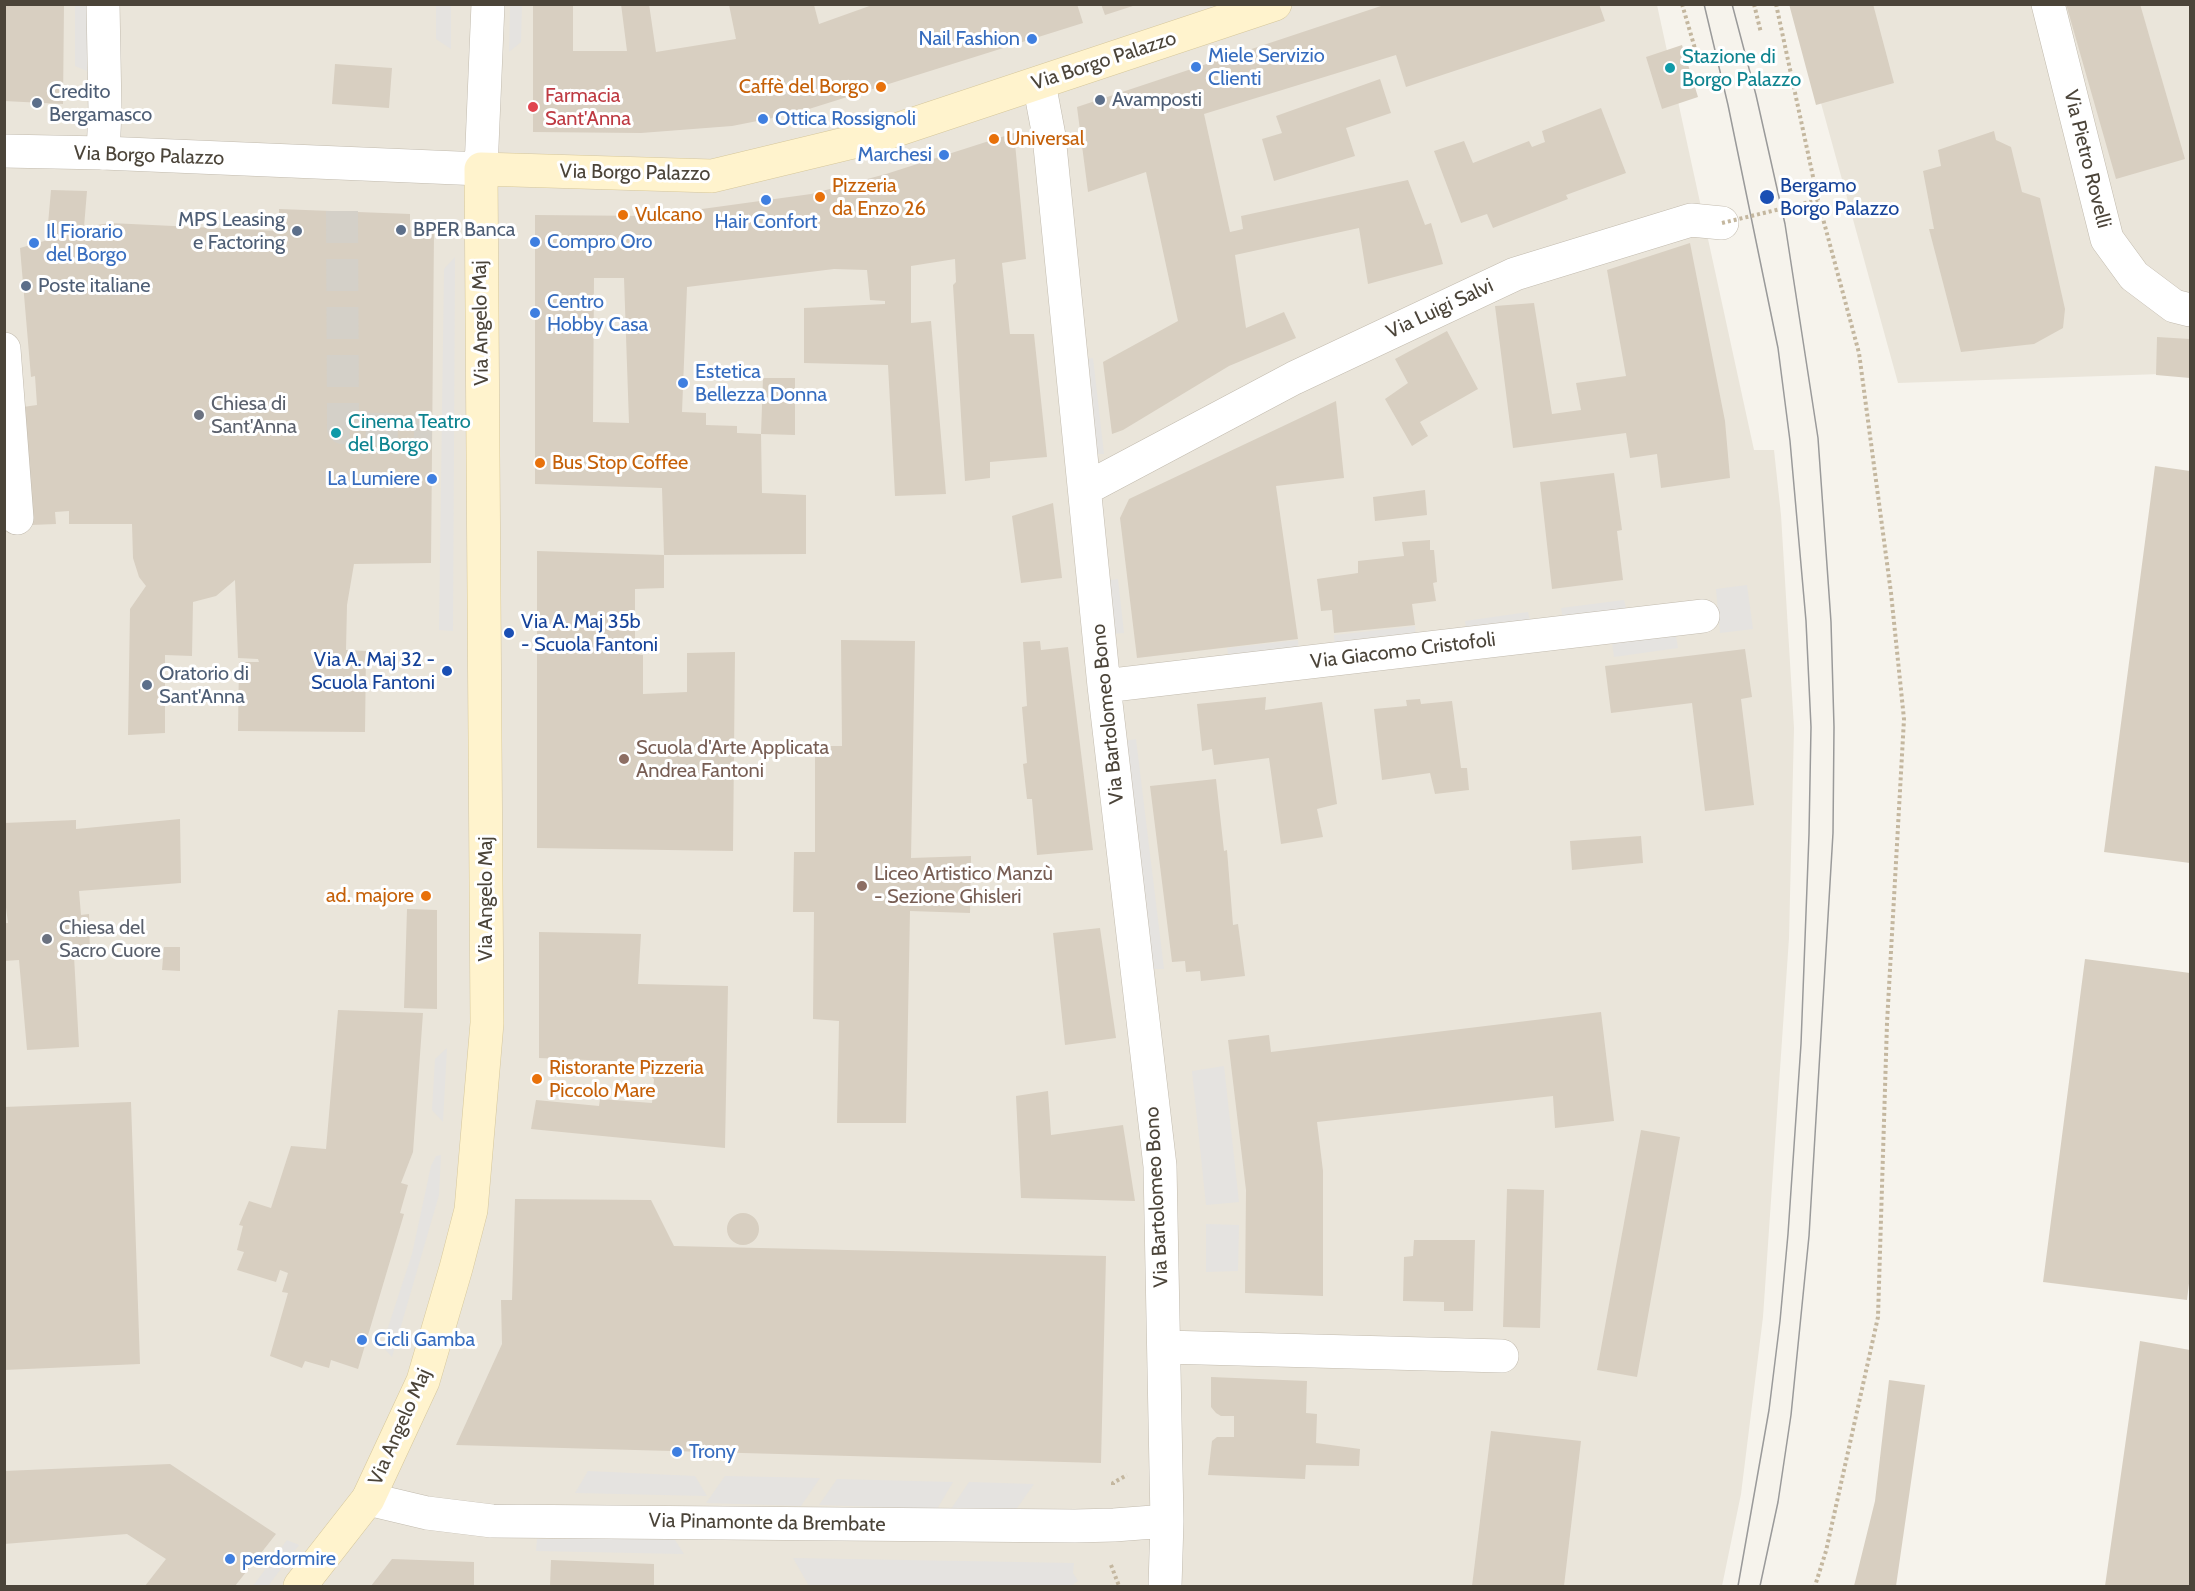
<!DOCTYPE html>
<html>
<head>
<meta charset="utf-8">
<style>
  body { margin:0 }
  #map { position:relative; width:2195px; height:1591px; overflow:hidden; background:#f6f3ec; font-family:Cabin,sans-serif }
  canvas { display:block }
  .frame { position:absolute; inset:0; border:6px solid #4b4439; pointer-events:none }
</style>
</head>
<body>
<div id="map">
<canvas width="2195" height="1591"></canvas>
<div class="frame"></div>
</div>
<script>
const g = document.querySelector('canvas').getContext('2d');
g.lineJoin = 'round';
function fillPath(path, color) {
  g.fillStyle = color;
  g.fill(path, 'evenodd');
}
function stroke(path, color, width, dash) {
  g.strokeStyle = color;
  g.lineWidth = width;
  g.lineCap = dash ? 'butt' : 'round';
  g.setLineDash(dash || []);
  g.stroke(path);
}
function drawText(font, color, halo, rows, align = 'center') {
  g.font = font + ' Cabin,sans-serif';
  g.lineWidth = 6;
  g.setLineDash([]);
  g.textBaseline = 'middle';
  g.strokeStyle = halo;
  g.fillStyle = color;
  for (const [text, x, y, turn = 0] of rows) {
    g.save();
    g.translate(x, y);
    g.rotate((+turn || 0) * Math.PI / 180);
    g.textAlign = isNaN(turn) ? turn : align;
    if (halo) g.strokeText(text, 0, 0);
    g.fillText(text, 0, 0);
    g.restore();
  }
}
const residential = new Path2D(`
  M5 5H1657L1754 450H1774L1781 515 1794 728 1789 938 1763 1317 1741 1494 1722 1586H5Z
  M1794 5H2190V373L1898 383Z`);
const parking = new Path2D(`
  M75 5H88L87 71 75 66Z
  M436 5H451V49L436 39Z
  M510 5H522L521 42 509 52Z
  M455 257 453 631 439 630 444 269Z
  M1093 358 1104 454H1091L1080 360Z
  M1118 579 1124 633 1111 634 1105 581Z
  M1747 585 1753 629 1720 633 1716 589Z
  M1624 600 1627 612 1563 620 1561 608Z
  M1528 612 1531 625 1467 634 1465 621Z
  M1415 626 1416 640 1335 648 1334 635Z
  M1676 636 1678 648 1614 657 1612 643Z
  M1298 640 1299 652 1229 660 1227 648Z
  M1136 739 1164 969H1150L1124 741Z
  M447 1048 443 1122 432 1110 435 1059Z
  M1224 1066 1239 1202 1206 1205 1192 1071Z
  M441 1155 439 1195 392 1357 382 1346 412 1254 431 1166 436 1156Z
  M1206 1224 1239 1225 1238 1271 1206 1272Z
  M588 1471 695 1476 707 1496 575 1493Z
  M725 1476 820 1478 801 1506 706 1503Z
  M837 1479 953 1482 937 1509 819 1505Z
  M969 1482 1034 1484 1015 1511 951 1509Z
  M560 1525 666 1526 684 1554 536 1551 537 1539H569Z
  M287 1540 299 1545 268 1586H253Z
  M793 1558 1074 1563 1073 1573 1078 1581 1071 1586H809Z`);
const building = new Path2D(`
  M4 4H64L63 104 4 101Z
  M621 4H649L656 52 736 39 729 5H814L819 24 875 4H1077L1083 23 793 114 732 126 641 133 533 132V5H573V51H627Z
  M1101 4H1136V5L1105 15Z
  M1387 4H1599L1605 21 1406 87 1396 55 1204 114 1230 232 1243 229 1241 216 1408 180 1425 225 1431 223 1443 264 1368 284 1359 228 1235 255 1246 328 1284 312 1296 338 1229 366 1123 430 1112 434 1103 362 1178 321 1146 172 1088 192 1077 107Z
  M1789 4H1873L1894 83 1816 105Z
  M2066 4H2140L2185 159 2116 179Z
  M1682 45 1698 97 1662 109 1646 57Z
  M335 64 392 68 389 108 332 104Z
  M1380 79 1391 113 1346 128 1355 156 1274 181 1262 139 1282 133 1276 116Z
  M1601 108 1626 173 1566 195 1568 199 1493 228 1487 214 1461 223 1434 151 1464 141 1473 163 1529 141 1532 147 1545 142 1542 131Z
  M1994 131 1996 140 2011 147 2022 192 2040 198 2065 309 2063 328 2034 344 1961 352 1929 229H1934L1923 171 1941 166 1938 150Z
  M1014 133 1026 259 1002 263 1010 334H1034L1047 457 990 462V478L965 481 953 285 956 282 955 259 911 266V323L931 321 946 494 895 496 888 365 804 363V308L885 304V301L870 300 867 270 834 269 687 287 682 412 706 413V425L737 426V433L761 434 763 378H795V435L761 434 762 493 806 495V554L664 555 662 488 535 484V215L651 216 811 194 886 174ZM594 278H624L629 423 593 422Z
  M51 190 87 191 84 227 110 223 279 231V209L410 214V230L434 231 431 563 354 564 347 605 346 650 366 651 365 732 238 731 239 662H259L258 659 238 658 235 580 216 596 193 602 192 656 165 655V733L128 735 130 609 146 586 139 577 133 558 132 524H69V511L55 512 56 524 31 525 23 407 37 405 35 376 31 377 20 248 51 239 55 225 48 224Z
  M1690 243 1725 421 1730 478 1661 488 1657 454 1630 458 1626 433 1513 448 1495 306 1534 303 1552 414 1581 410 1576 383 1626 376 1607 270Z
  M1447 331 1478 389 1420 422 1428 436 1412 446 1385 399 1408 383 1395 359Z
  M2157 337 2190 339V378L2156 375Z
  M1336 401 1344 478 1276 486 1298 639 1137 658 1120 518 1129 499Z
  M2155 466 2190 471V863L2104 852Z
  M1614 473 1622 530 1617 531 1623 580 1552 589 1540 482Z
  M1425 490 1427 515 1375 521 1373 497Z
  M1053 503 1062 578 1021 583 1012 516Z
  M1430 540V550H1434L1437 582 1433 583 1436 601 1412 604 1415 625 1334 633 1332 610 1321 611 1317 579 1358 573V561L1404 556 1402 542Z
  M537 551 664 555V588L635 589V654L643 655V694L687 692V653L735 652 733 851 537 848Z
  M841 640 915 641 911 858 971 856 970 913 910 911 906 1123H837L839 1021 813 1019 814 912H793L794 852H815V746H842Z
  M1040 641 1041 650 1068 647 1093 850 1037 855 1032 799H1027L1023 764 1027 763 1022 707 1027 706 1023 642Z
  M1745 649 1752 697 1741 699 1754 805 1705 811 1692 703 1611 713 1605 666Z
  M1266 697 1265 710 1322 702 1337 804 1317 809 1323 837 1281 844 1269 758 1214 765 1212 749 1202 751 1197 704Z
  M1420 699 1421 704 1452 701 1461 768H1467L1469 790 1435 794 1430 773 1382 780 1374 709 1407 706 1406 700Z
  M1216 779 1224 851 1227 850 1233 925 1238 924 1245 976 1201 981 1200 971 1186 972 1185 961 1172 962 1150 786Z
  M180 819 181 883 79 891 81 915 89 914 90 955 74 956 79 1047 27 1050 19 960 4 961V923H8L4 892V823L76 820V829Z
  M1641 836 1643 863 1572 870 1570 841Z
  M407 909 437 910V1009L404 1008Z
  M1100 928 1116 1038 1065 1045 1053 933Z
  M539 932 641 934 638 984 728 986 725 1148 531 1129 536 1100 599 1106 600 1099 652 1103 654 1079 636 1062 539 1058Z
  M164 947H180V971L162 970Z
  M2085 959 2190 973V1275L2187 1300 2043 1282Z
  M338 1010 423 1013 413 1152 401 1183 408 1185 400 1213 404 1214 358 1369 331 1360 329 1368 305 1361 302 1368 270 1356 288 1293 282 1292 288 1273 280 1270 276 1282 237 1270 244 1252 237 1250 243 1226 239 1225 249 1201 271 1208 291 1146 326 1149Z
  M1601 1012 1614 1121 1555 1128 1553 1096 1317 1122 1323 1171V1296L1245 1293 1246 1190 1228 1040 1269 1035 1271 1052Z
  M1048 1091 1051 1135 1123 1125 1135 1201 1021 1198 1016 1096Z
  M131 1102 140 1364 4 1370V1107Z
  M1641 1130 1680 1137 1637 1377 1597 1370Z
  M1507 1189 1544 1190 1540 1328 1503 1327Z
  M515 1199 651 1200 674 1246 1106 1256 1101 1463 456 1445 502 1344 501 1300H512Z
  M727 1229a16 16 0 1 1 32 0a16 16 0 1 1-32 0Z
  M1414 1240H1475L1473 1311H1444V1302L1403 1301 1404 1257 1413 1256Z
  M2140 1341 2190 1350V1586H2105Z
  M1211 1377 1307 1381 1306 1413 1317 1414 1316 1443 1360 1449 1359 1466 1306 1465 1305 1479 1208 1475 1212 1441 1217 1437H1234V1416H1221L1216 1413 1211 1407Z
  M1889 1380 1925 1385 1896 1586H1854L1875 1501Z
  M1491 1431 1581 1441 1564 1586H1472Z
  M170 1464 276 1534 235 1586H145L166 1559 127 1534 4 1544V1471Z
  M392 1559 474 1562V1586H371Z
  M551 1560 654 1564V1586H550Z`);
const pedestrianTunnel = new Path2D(`
  M342 211 343 428 432 431`);
const path = new Path2D(`
  M1682 4 1696 52
  M1754 4 1761 33
  M1776 4 1818 200 1859 353 1891 593 1904 719 1887 1023 1878 1317 1826 1551 1815 1586
  M1113 1485V1483L1127 1475
  M1111 1565 1119 1586`);
const minor = new Path2D(`
  M103 4 105 111 103 153
  M2048 4 2107 239 2134 276 2174 306 2190 310
  M1039 83 1049 136 1104 686 1160 1166 1167 1521 1165 1586
  M4 349 17 518
  M1085 489 1294 378 1515 274 1691 220 1722 223
  M1104 686 1703 616
  M1164 1347 1502 1356
  M368 1499 427 1513 492 1521 1075 1526 1114 1525 1167 1521`);
const tertiary = new Path2D(`
  M4 151 103 153 481 169 488 4`);
const secondary = new Path2D(`
  M300 1586 368 1499 423 1381 456 1268 471 1210 487 1023 481 169 712 176 878 136 1275 4`);
const tram = new Path2D(`
  M1704 4 1728 105 1778 348 1790 441 1806 621 1811 727 1809 834 1801 1044 1788 1234 1780 1321 1769 1410 1738 1586
  M1732 4 1756 95 1785 224 1818 438 1831 622 1834 727 1833 833 1809 1236 1791 1415 1778 1502 1760 1586`);
const pathBridge = new Path2D(`
  M1722 223 1818 200`);
const markers = [
  [1032,39,6,"#3f7fe0"],
  [1196,67,6,"#3f7fe0"],
  [1670,68,6,"#0f9aa8"],
  [881,87,6,"#e8710a"],
  [1100,100,6,"#5c6f8a"],
  [37,103,6,"#5c6f8a"],
  [533,107,6,"#e0444e"],
  [763,119,6,"#3f7fe0"],
  [994,139,6,"#e8710a"],
  [944,155,6,"#3f7fe0"],
  [820,197,6,"#e8710a"],
  [1767,197,8,"#1a4fb4"],
  [766,200,6,"#3f7fe0"],
  [623,215,6,"#e8710a"],
  [401,230,6,"#5c6f8a"],
  [297,231,6,"#5c6f8a"],
  [535,242,6,"#3f7fe0"],
  [34,243,6,"#3f7fe0"],
  [26,286,6,"#5c6f8a"],
  [535,313,6,"#3f7fe0"],
  [683,383,6,"#3f7fe0"],
  [199,415,6,"#6b7280"],
  [336,433,6,"#0f9aa8"],
  [540,463,6,"#e8710a"],
  [432,479,6,"#3f7fe0"],
  [509,633,6,"#1a4fb4"],
  [447,671,6,"#1a4fb4"],
  [147,685,6,"#5c6f8a"],
  [624,759,6,"#8d6e63"],
  [862,886,6,"#8d6e63"],
  [426,896,6,"#e8710a"],
  [47,939,6,"#6b7280"],
  [537,1079,6,"#e8710a"],
  [362,1340,6,"#3f7fe0"],
  [677,1452,6,"#3f7fe0"],
  [230,1559,6,"#3f7fe0"]
];
const shopNames = [
  ["Nail Fashion",1020,39,"right"],
  ["Miele Servizio",1208,56],
  ["Clienti",1208,79],
  ["Ottica Rossignoli",775,119],
  ["Marchesi",932,155,"right"],
  ["Hair Confort",766,222,"center"],
  ["Il Fiorario",46,232],
  ["del Borgo",46,255],
  ["Compro Oro",547,242],
  ["Centro",547,302],
  ["Hobby Casa",547,325],
  ["Estetica",695,372],
  ["Bellezza Donna",695,395],
  ["La Lumiere",420,479,"right"],
  ["Cicli Gamba",374,1340],
  ["Trony",689,1452],
  ["perdormire",242,1559]
];
const cultureNames = [
  ["Stazione di",1682,57],
  ["Borgo Palazzo",1682,80],
  ["Cinema Teatro",348,422],
  ["del Borgo",348,445]
];
const streetNames = [
  ["Via Borgo Palazzo",1104,61,-18],
  ["Via Borgo Palazzo",149,156,2],
  ["Via Pietro Rovelli",2087,159,76],
  ["Via Borgo Palazzo",635,173,1],
  ["Via Luigi Salvi",1440,309,-25],
  ["Via Angelo Maj",481,323,-91],
  ["Via Giacomo Cristofoli",1403,651,-7],
  ["Via Bartolomeo Bono",1108,714,-96],
  ["Via Angelo Maj",486,899,-90],
  ["Via Bartolomeo Bono",1157,1197,-93],
  ["Via Angelo Maj",400,1427,-66],
  ["Via Pinamonte da Brembate",767,1523,1]
];
const foodNames = [
  ["Caffè del Borgo",869,87,"right"],
  ["Universal",1006,139],
  ["Pizzeria",832,186],
  ["da Enzo 26",832,209],
  ["Vulcano",635,215],
  ["Bus Stop Coffee",552,463],
  ["ad. majore",414,896,"right"],
  ["Ristorante Pizzeria",549,1068],
  ["Piccolo Mare",549,1091]
];
const serviceNames = [
  ["Credito",49,92],
  ["Bergamasco",49,115],
  ["Avamposti",1112,100],
  ["MPS Leasing",285,220,"right"],
  ["e Factoring",285,243,"right"],
  ["BPER Banca",413,230],
  ["Poste italiane",38,286],
  ["Oratorio di",159,674],
  ["Sant'Anna",159,697]
];
const healthNames = [
  ["Farmacia",545,96],
  ["Sant'Anna",545,119]
];
const transitNames = [
  ["Bergamo",1780,186],
  ["Borgo Palazzo",1780,209],
  ["Via A. Maj 35b",521,622],
  ["- Scuola Fantoni",521,645],
  ["Via A. Maj 32 -",435,660,"right"],
  ["Scuola Fantoni",435,683,"right"]
];
const worshipNames = [
  ["Chiesa di",211,404],
  ["Sant'Anna",211,427],
  ["Chiesa del",59,928],
  ["Sacro Cuore",59,951]
];
const educationNames = [
  ["Scuola d'Arte Applicata",636,748],
  ["Andrea Fantoni",636,771],
  ["Liceo Artistico Manzù",874,874],
  ["- Sezione Ghisleri",874,897]
];
fillPath(residential, '#eae5da');
fillPath(parking, '#e5e3e0');
fillPath(building, '#d8cfc1');
stroke(pedestrianTunnel, '#d4d0c8', 32, [32, 16]);
stroke(minor, '#c2bbae', 34);
stroke(tertiary, '#c2bbae', 34);
stroke(secondary, '#d6c79b', 34);
stroke(path, '#c4b79f', 4, [3, 3]);
stroke(minor, '#fff', 33);
stroke(tertiary, '#fff', 33);
stroke(secondary, '#fff3cd', 33);
stroke(tram, '#9a9a9a', 1.5);
stroke(pathBridge, '#c4b79f', 4, [3, 3]);
for (const [x, y, r, color] of markers) {
  const dot = new Path2D();
  dot.arc(x, y, r, 0, 2 * Math.PI);
  g.fillStyle = color;
  g.fill(dot);
  stroke(dot, '#fff', 2);
}
drawText('20px', '#366cbe', '#fff', shopNames, 'left');
drawText('20px', '#0d838f', '#fff', cultureNames, 'left');
drawText('20px', '#4b4439', '#fff', streetNames);
drawText('20px', '#c56008', '#fff', foodNames, 'left');
drawText('20px', '#4e5e75', '#fff', serviceNames, 'left');
drawText('20px', '#be3a42', '#fff', healthNames, 'left');
drawText('20px', '#164399', '#fff', transitNames, 'left');
drawText('20px', '#5b616d', '#fff', worshipNames, 'left');
drawText('20px', '#785e54', '#fff', educationNames, 'left');
</script>
</body>
</html>
